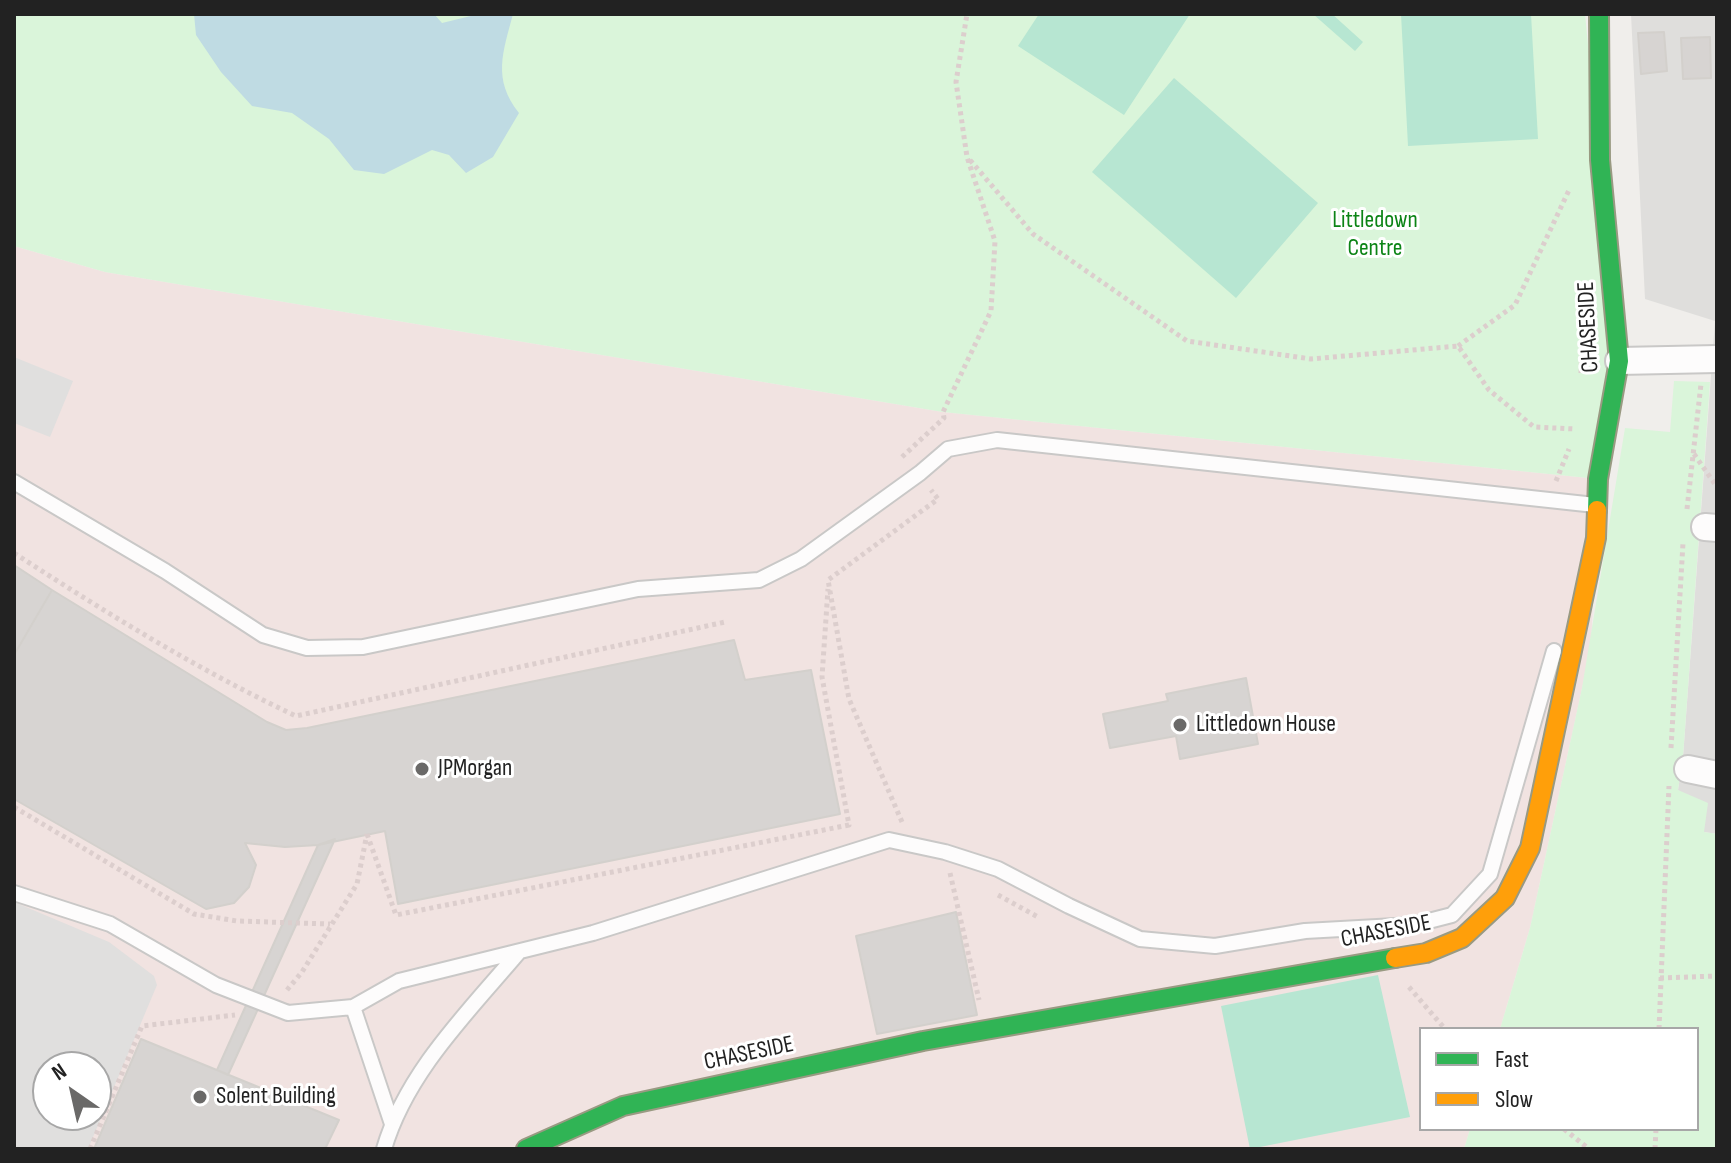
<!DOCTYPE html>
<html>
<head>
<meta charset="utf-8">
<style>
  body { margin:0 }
  #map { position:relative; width:1731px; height:1163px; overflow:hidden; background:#f0eeeb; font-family:"Sofia Sans Condensed",sans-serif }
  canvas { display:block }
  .frame { position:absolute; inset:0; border:16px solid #222; pointer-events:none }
  .legend { position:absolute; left:1419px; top:1027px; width:280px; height:104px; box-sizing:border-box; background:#fff; border:2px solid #a7a7a7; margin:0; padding:10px 14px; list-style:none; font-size:24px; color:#222 }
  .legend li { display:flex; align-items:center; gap:16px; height:40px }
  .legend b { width:40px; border:2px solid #a7a7a7 }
  .north { position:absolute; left:32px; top:1051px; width:80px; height:80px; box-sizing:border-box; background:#fff; border:2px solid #a7a7a7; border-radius:50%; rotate:326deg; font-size:22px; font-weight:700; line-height:32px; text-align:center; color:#222 }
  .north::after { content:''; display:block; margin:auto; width:28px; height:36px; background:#6a6968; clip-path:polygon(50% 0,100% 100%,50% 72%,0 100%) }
</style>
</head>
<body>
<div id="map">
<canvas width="1731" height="1163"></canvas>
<div class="frame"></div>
<ul class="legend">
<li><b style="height:10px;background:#30b455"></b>Fast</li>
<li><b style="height:10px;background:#ff9f0a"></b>Slow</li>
</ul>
<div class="north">N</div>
</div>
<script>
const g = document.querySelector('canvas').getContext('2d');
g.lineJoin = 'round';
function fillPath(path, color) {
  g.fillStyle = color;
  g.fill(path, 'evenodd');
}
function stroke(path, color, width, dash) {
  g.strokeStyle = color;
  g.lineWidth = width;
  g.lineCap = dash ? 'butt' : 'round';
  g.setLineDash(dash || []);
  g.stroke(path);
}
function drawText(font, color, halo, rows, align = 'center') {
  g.font = font + ' "Sofia Sans Condensed",sans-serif';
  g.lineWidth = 6;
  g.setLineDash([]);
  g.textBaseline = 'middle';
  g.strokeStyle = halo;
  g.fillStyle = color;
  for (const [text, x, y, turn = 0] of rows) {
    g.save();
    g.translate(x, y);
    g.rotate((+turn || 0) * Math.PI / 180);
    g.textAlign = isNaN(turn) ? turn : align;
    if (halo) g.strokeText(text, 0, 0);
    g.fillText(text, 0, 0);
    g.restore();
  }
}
const residential = new Path2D(`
  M1631 14H1717V834L1704 832 1678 790 1683 757 1715 321 1645 299Z`);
const commercial = new Path2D(`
  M14 246 105 272 943 412 1598 479 1591 647 1530 928 1500 1029H1421V1129H1470L1464 1149H14ZM48 1067H96V1115H48Z`);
const park = new Path2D(`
  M14 14H1585L1619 361 1598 479 943 412 105 272 14 246Z
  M1674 381 1710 382 1683 757 1678 790 1708 803 1704 832 1717 834V1149H1464L1470 1129H1697V1029H1500L1530 928 1582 688 1625 428 1670 432Z`);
const pitch = new Path2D(`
  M1039 14H1190L1124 115 1018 46Z
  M1313 14H1332L1363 42 1355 51Z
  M1401 14H1531L1538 139 1408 146Z
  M1174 78 1318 203 1236 298 1092 172Z
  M1378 975 1410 1117 1250 1149 1221 1006Z`);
const parking = new Path2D(`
  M14 357 73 381 50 437 14 423Z
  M14 902 109 942 154 976 157 985 88 1149H14ZM48 1067H96V1115H48Z`);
const water = new Path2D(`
  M194 14H434L442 23 479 14H513C503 52 492 79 519 113L493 157 466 173 449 155 432 150 384 174 354 170 329 139 292 113 252 106 221 72 196 35Z`);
const building = new Path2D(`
  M1664 32 1667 71 1641 74 1638 33Z
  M1710 37 1711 78 1683 79 1681 38Z
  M14 565 52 590 14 655Z
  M52 590 267 722 286 730 307 728 734 640 745 680 811 670 840 814 398 904 385 831 318 845 285 847 245 843 256 865 249 887 234 903 206 909 14 799V655Z
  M1246 678 1258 744 1180 759 1176 736 1110 748 1103 714 1168 701 1166 694Z
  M335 839 228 1075 217 1070 318 845Z
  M956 912 977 1015 877 1034 856 936Z
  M141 1039 339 1120 325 1149H94Z`);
const path = new Path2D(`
  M970 160 1033 234 1187 341 1311 359 1458 346 1489 390 1534 427 1575 429
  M1458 346 1515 305 1570 188
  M1581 373 1582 347
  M1694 454 1717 487
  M902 457 944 418 943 412 991 311 995 241 967 157 956 82 967 14
  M1556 481 1569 449
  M1687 509 1701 384
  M14 553C105 612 198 670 296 716L725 622
  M1671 748 1683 543
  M14 807 194 914 237 921 330 924
  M902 822 849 699 828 580 938 499 931 490
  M367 834 396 915 849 825 822 677 828 589
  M950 873 979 1000
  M998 895 1038 917
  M1660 978 1717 976
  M1409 987 1445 1029
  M287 990 302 972 357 884 367 834
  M1659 1029 1669 786
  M1564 1129 1589 1149
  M90 1149 142 1026 235 1015
  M1655 1149 1656 1129`);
const lane = new Path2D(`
  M14 482 165 571 263 635 307 648 363 647 638 589 759 580 801 559 920 473 948 449 997 440 1595 505
  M14 893 110 924 216 985 288 1013 353 1007 399 981 593 933 889 840 945 852 998 869 1069 906 1140 939 1215 946 1305 931 1413 925 1452 915 1490 874 1554 651
  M353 1007 392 1124
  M384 1149C406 1073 468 1012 518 953`);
const street = new Path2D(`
  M1619 361 1717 359
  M1705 527 1717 528
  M1688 769 1717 775`);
const fast = new Path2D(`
  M1597 510 1598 479 1619 361 1600 160 1599 14
  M526 1149 623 1106 923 1041 1395 958`);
const slow = new Path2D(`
  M1395 958 1426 953 1462 938 1505 898 1530 848 1596 538 1597 510`);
const markers = [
  [1180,725,8,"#6a6968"],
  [422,769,8,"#6a6968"],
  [200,1097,8,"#6a6968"]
];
const parkNames = [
  ["Littledown",1375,221],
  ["Centre",1375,249]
];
const streetNames = [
  ["CHASESIDE",1589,327,-93],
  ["CHASESIDE",1386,932,-11],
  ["CHASESIDE",749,1054,-12]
];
const poiNames = [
  ["Littledown House",1196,725],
  ["JPMorgan",438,769],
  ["Solent Building",216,1097]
];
fillPath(residential, '#dfdedc');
fillPath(commercial, '#f1e3e1');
fillPath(park, '#daf5da');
fillPath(pitch, '#b7e6d2');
fillPath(parking, '#e0dfde');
fillPath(water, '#bfdbe3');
fillPath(building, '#d7d4d2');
stroke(building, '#d3d0cc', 2);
stroke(lane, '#c9c8c7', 18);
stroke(street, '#c9c8c7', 30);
stroke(fast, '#999a82', 22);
stroke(slow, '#999a82', 22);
stroke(path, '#dccecd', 5, [4, 4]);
stroke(lane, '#fdfcfc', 14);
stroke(street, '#fdfcfc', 26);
stroke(fast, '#30b455', 18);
stroke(slow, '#ff9f0a', 18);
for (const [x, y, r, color] of markers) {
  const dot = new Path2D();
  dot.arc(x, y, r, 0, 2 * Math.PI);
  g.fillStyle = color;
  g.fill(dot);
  stroke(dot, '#fff', 3);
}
drawText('24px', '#0c8416', '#fff', parkNames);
drawText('24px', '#222', '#fff', streetNames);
drawText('24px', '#222', '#fff', poiNames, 'left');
</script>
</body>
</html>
